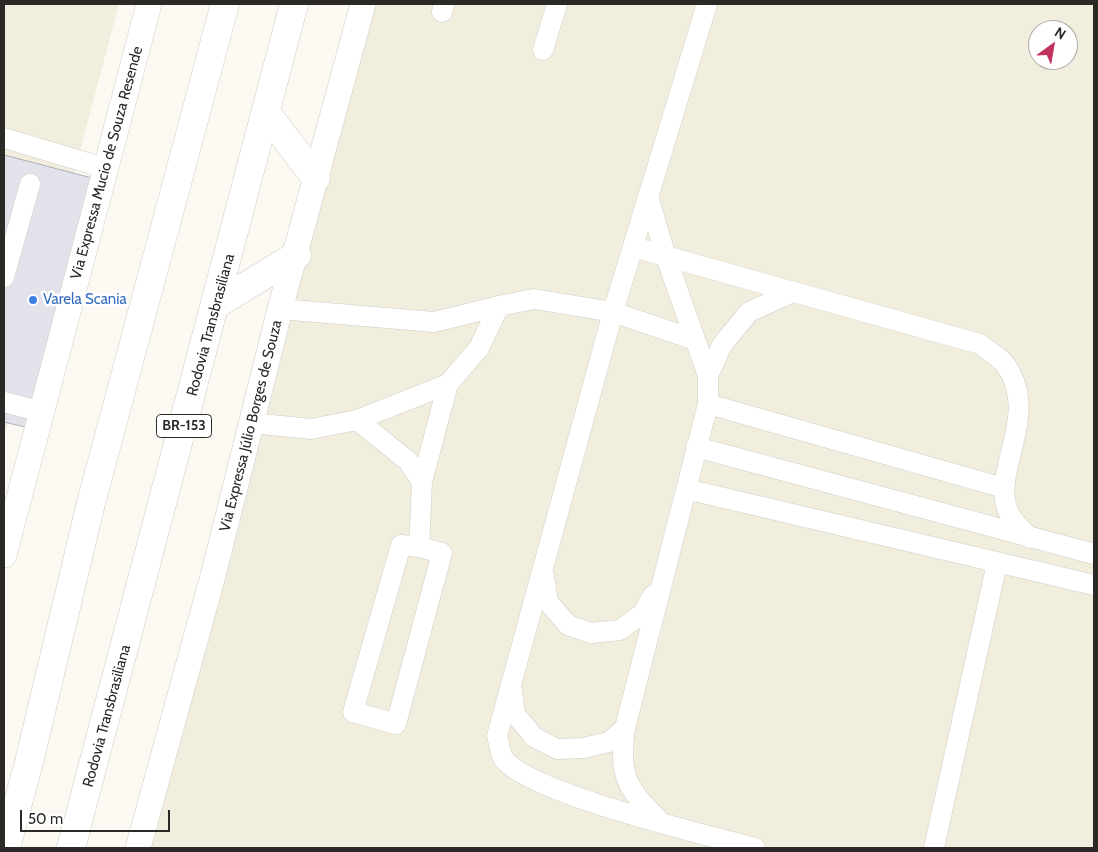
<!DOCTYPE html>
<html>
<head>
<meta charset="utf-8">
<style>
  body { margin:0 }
  #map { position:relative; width:1098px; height:852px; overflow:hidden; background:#fbf9f1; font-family:Cabin,sans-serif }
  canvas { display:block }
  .frame { position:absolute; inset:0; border:5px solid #2a2926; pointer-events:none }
  .north { position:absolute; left:1028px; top:20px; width:50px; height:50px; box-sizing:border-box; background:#fff; border:1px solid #aaa9a8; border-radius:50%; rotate:32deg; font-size:14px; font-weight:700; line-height:20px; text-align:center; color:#2a2926 }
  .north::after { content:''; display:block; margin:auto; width:18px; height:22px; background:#c1325d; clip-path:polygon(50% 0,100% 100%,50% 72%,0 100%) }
  .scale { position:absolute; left:20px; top:810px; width:150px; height:22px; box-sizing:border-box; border:2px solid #2a2926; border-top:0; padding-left:6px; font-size:15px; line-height:18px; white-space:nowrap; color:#2a2926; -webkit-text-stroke:4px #fff; paint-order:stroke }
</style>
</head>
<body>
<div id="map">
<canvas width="1098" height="852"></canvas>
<div class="frame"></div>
<div class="north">N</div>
<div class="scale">50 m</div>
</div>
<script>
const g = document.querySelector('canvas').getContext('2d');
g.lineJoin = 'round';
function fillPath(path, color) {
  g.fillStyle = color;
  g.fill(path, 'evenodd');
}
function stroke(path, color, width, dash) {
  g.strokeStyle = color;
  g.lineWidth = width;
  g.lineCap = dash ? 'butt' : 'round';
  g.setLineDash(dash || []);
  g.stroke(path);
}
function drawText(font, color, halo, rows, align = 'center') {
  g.font = font + ' Cabin,sans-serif';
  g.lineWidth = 5;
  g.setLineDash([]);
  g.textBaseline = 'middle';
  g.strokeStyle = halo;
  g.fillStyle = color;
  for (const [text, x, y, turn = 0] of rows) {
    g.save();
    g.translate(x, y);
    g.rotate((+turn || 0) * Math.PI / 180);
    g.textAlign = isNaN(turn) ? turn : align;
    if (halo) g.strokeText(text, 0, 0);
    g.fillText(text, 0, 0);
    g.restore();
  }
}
const built = new Path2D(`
  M4 4H119L4 436Z
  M373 4H1094V848H149ZM1038 30H1068V60H1038Z`);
const building = new Path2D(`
  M4 155 96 179 29 428 4 422Z`);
const minor = new Path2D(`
  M707 4 613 312 497 736C499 742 500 753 503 758 527 793 708 835 755 848
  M442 12 444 4
  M543 50 557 4
  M4 138 105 168
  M648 196 666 257 708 376
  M633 247 980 344C987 350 998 356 1004 363 1044 415 987 474 1010 515 1014 523 1024 531 1030 538
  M4 277 30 184
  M280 309 434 322 499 306 534 299 613 312 695 340
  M4 402 42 412
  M708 404 1004 488
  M357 420 408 461 422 482 419 547 442 553 396 724 353 712 401 545 419 547
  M252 423 311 429 357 420 448 384 479 348 499 306
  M696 447 1094 554
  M422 482 448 384
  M686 489 1094 585
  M544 576 548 602 568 625 591 633 620 630 643 613 653 595
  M512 690 515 714 534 737 557 749 583 748 609 742 625 728
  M658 819C625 788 619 773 625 728L708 404V376L722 345 749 312 793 292
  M934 848 997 563`);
const major = new Path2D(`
  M4 555 149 4
  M138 848 214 572 280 309 363 4`);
const highway = new Path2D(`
  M267 114 316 178
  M215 305 297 255
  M6 848 29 762 91 503 225 4
  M71 848 294 4`);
const markers = [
  [33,300,5,"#3f7fe0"]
];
const shields = [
  [184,426,55]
];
const shieldNames = [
  ["BR-153",184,426]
];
const streetNames = [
  ["Via Expressa Mucio de Souza Resende",107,163,-75],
  ["Rodovia Transbrasiliana",211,325,-75],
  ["Via Expressa Júlio Borges de Souza",251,426,-76],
  ["Rodovia Transbrasiliana",107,716,-75]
];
const shopNames = [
  ["Varela Scania",43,300]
];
fillPath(built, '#f1eede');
fillPath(building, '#e2e2eb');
stroke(building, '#afafb7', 1);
stroke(minor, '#cfcdc5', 21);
stroke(major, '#cfcdc5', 26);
stroke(highway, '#cfcdc5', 29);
stroke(minor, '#fff', 20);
stroke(major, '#fff', 25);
stroke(highway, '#fff', 28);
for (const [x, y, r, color] of markers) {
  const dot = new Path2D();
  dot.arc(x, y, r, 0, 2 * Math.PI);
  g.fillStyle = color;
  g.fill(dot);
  stroke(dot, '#fff', 2);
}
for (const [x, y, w] of shields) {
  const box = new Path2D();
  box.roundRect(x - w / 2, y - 11.5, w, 23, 4);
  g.fillStyle = '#fff';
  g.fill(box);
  stroke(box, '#2a2926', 1);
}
drawText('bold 14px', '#2a2926', null, shieldNames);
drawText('15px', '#2a2926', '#fff', streetNames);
drawText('15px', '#366cbe', '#fff', shopNames, 'left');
</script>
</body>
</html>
